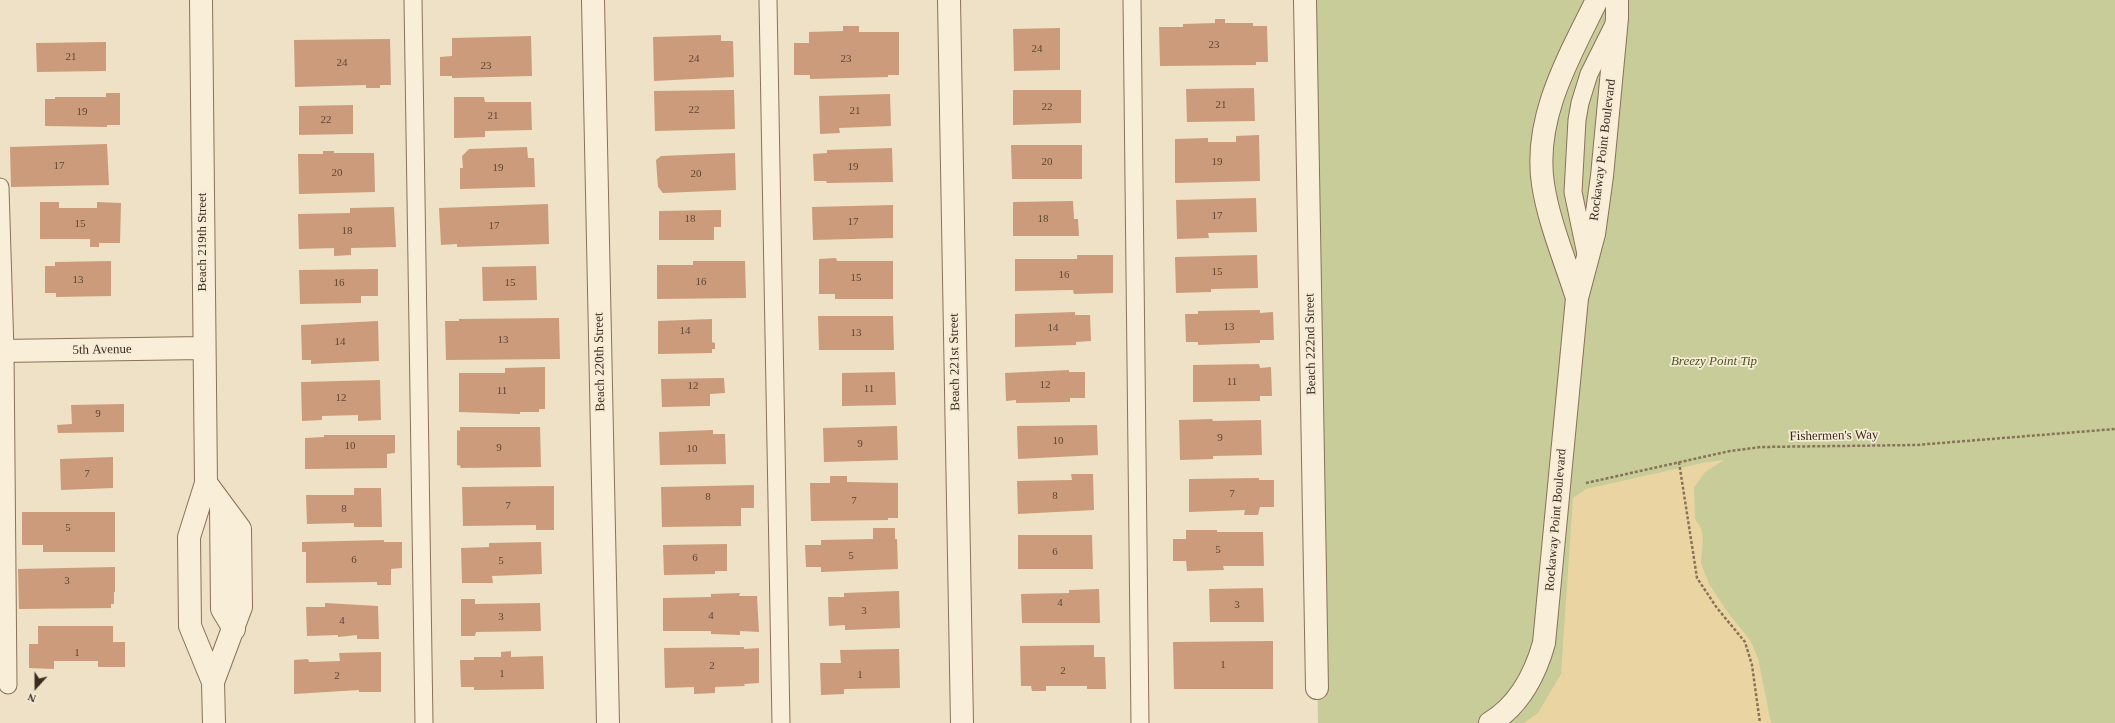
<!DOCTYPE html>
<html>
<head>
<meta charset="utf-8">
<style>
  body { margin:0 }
  #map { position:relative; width:2115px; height:723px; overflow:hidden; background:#eee1c5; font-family:Georgia,serif }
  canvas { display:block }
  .north { position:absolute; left:16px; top:667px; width:40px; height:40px; -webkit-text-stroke:3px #f6ebd5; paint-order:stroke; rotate:201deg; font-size:11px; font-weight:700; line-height:16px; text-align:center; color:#392b1f }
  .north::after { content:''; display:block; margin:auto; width:14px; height:18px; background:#392b1f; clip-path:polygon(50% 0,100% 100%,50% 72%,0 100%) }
</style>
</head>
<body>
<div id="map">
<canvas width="2115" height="723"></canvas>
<div class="north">N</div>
</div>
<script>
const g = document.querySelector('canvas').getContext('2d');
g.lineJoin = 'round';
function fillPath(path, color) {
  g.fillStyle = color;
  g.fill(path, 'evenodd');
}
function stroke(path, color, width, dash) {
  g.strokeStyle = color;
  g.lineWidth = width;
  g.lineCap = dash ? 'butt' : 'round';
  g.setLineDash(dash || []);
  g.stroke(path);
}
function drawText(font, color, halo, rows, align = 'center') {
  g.font = font + ' Georgia,serif';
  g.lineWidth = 3.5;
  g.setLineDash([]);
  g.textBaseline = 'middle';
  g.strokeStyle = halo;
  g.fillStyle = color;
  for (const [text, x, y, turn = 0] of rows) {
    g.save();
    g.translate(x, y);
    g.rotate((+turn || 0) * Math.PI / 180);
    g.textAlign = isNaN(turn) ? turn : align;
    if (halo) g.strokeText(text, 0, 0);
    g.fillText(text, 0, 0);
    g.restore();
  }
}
const green = new Path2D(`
  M1308 0H2115V723H1318Z`);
const sand = new Path2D(`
  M1724 460 1705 472 1694 488 1695 519 1701 528 1703 538 1701 563 1709 584 1726 610 1750 640 1758 658 1771 723H1524L1538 713 1561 674 1573 498 1586 489 1702 463Z`);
const building = new Path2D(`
  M1215 19H1225V23H1253V26H1267L1268 62H1256V65L1160 66 1159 27H1183V24L1215 23Z
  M843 26H859V32H899V75H888V77L810 79V75H794V43H809V32L843 31Z
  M1060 28V70L1014 71 1013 29Z
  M721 35V41H733L734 77 654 81 653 37Z
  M531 36 532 76 452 78V76H440V57L452 56V38Z
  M390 39 391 85H380V88H366V85L295 87 294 40Z
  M106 42V71L37 72 36 43Z
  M1254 88 1255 121 1187 122 1186 89Z
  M734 90 735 129 655 131 654 91Z
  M1013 90H1081V123L1013 125Z
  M106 93H120V125H107V127L45 126V99H55V97H106Z
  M890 94 891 126 839 128 840 133 820 134 819 96Z
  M454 97H484L485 102H531L532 130 485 131V137L454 138Z
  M353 105V134L299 135V106Z
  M1259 135 1260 181 1175 183V139L1208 138V142H1236V136Z
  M107 144 109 185 11 187 10 147Z
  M1011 145H1082V179H1012Z
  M527 147 528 158H534L535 187 460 189V168H463L462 156 469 149Z
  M892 148 893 182 827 183 826 181H814L813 154 827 153V150Z
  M323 151H334V153H374L375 192 299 194 298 154H323Z
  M735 153 736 190 663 193 658 187 656 160 661 156Z
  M1256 198 1257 232 1208 233 1209 238 1177 239 1176 200Z
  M1073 201 1074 219H1078L1079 236H1013V202Z
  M40 202H59V208H97V202L121 203 120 243H99V247H90V239H40Z
  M548 204 549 244 457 247V244L441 245 439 208Z
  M893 205V238L813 240 812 207Z
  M394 207 396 247 351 248V255L334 256V248L299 249 298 214 350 213V208Z
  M721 210V227H714V240H659V211Z
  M1077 255H1113V293L1074 294 1073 290 1015 291V259H1077Z
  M1257 255 1258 288 1211 289V292L1176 293 1175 257Z
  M836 258 837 261H893V299H835V294H819V259Z
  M111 261V296L56 297V293H45V266H55V262Z
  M693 261H745L746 298 657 299V265H693Z
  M536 266 537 300 483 301 482 267Z
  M378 269V296H361V303L300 304 299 270Z
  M1260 310V313L1273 312 1274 340H1260V343L1198 345V342H1186L1185 314H1198V311Z
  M1075 312V315H1090L1091 341 1076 342V345L1015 347V314Z
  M818 316H893L894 350H819Z
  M559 318 560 359 446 360 445 321H459V319Z
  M712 319V342L715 343V349H712V353L658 354V321Z
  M378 321 379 361 311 364V360H302L301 325Z
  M1259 364 1260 368 1271 367 1272 396H1260V401L1193 402V365Z
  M545 367V409H539V412H520V414L459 412V373H505V368Z
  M1069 370V372H1085V398H1070V402L1016 403V400L1006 401 1005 373Z
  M895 372 896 405 842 406V373Z
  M724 378 725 393 710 394V406L662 407 661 379Z
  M380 380 381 420 358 421V415L322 416V420L302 421 301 382Z
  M124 404V432L58 433 57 425 72 424 71 405Z
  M1212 419 1213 421 1261 420 1262 455 1213 456V459L1180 460 1179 420Z
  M1097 425 1098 455 1018 459 1017 426Z
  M897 426 898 460 824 462 823 428Z
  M460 427H540L541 467 460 468 461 466 457 465V430L460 431Z
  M713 430V434H725L726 464 660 465 659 432Z
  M324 435H395V453L387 454V468L305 469V438L324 437Z
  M113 457V488L61 490 60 459Z
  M1071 474H1093L1094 510 1018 514 1017 481 1072 480Z
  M830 476H847V482L898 483V518H888V520L811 521 810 483H830Z
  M1259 478V480H1274V507H1260L1258 515H1244L1245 510 1189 512V479Z
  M754 485V508H741V526L662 527 661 487Z
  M554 486V530H536V525L463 526 462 487Z
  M354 488H381L382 527H354V523L307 524 306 495H354Z
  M22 512H115V552H43V545H22Z
  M873 528H895V539H897L898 569 821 572V567H806L805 545H821V540L873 539Z
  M1186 530H1217V532H1263L1264 566H1223L1224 570 1187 571 1186 561H1173V539H1186Z
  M1018 535H1092L1093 569H1018Z
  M384 540V542H402V568L391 569V585H377V582L306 583V552H302V542Z
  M541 542 542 574 492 576 493 583H462L461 548 489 547V543Z
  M727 544V571H715V574L664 575 663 545Z
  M115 567V592H114V604H111V608L19 609 18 569Z
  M1263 588 1264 622H1210L1209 589Z
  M1099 589 1100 623H1022L1021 594 1069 593V590Z
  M899 591 900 628 845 630V625L829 626 828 597H844V593Z
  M740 593 739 596H757L759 632 740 631V635L711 634V631H663V598L711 597V594Z
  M461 599H475V604L540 603 541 631 476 632 475 636H461Z
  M325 603 378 606 379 639H357V635L338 637V635L307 636 306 607H325Z
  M38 626H113V642H125V667H98V661H54V669L29 668V644H38Z
  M1273 641V689H1174L1173 642Z
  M1094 645V657H1105L1106 689H1087V686H1046V691H1032L1031 686H1021L1020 646Z
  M744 647V649L759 648V683L744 684 745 686 715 687V693L694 694V687L665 688 664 648Z
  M899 649 900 688 844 689V694L821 695 820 663H841L840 650Z
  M511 651V657L543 656 544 689 474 690V687H461L460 660H474V657H501V652Z
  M381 652V692H359V690L294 694V660L308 659 309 662 340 661 339 653Z`);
const path = new Path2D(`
  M1679 462 1697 578 1717 608 1745 642 1752 665 1760 723
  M1586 483 1730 451 1761 447 1916 445 2115 429`);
const service = new Path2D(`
  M413 0 424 723
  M768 0 781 723
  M1132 0 1140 723
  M0 187 5 351 8 685
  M1587 259 1573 192 1577 120 1580 103 1589 74 1614 24`);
const minor = new Path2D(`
  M201 0 206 483 189 537 190 626 213 682 214 723
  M593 0 608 723
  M949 0 962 723
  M1305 0 1317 688
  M1577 298C1565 260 1549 223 1543 184 1533 118 1569 57 1597 0
  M0 351 203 348
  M206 483 240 529 241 607 213 682
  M221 503 222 609 234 629
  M1490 723C1520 705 1535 675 1544 643L1577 298 1594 234 1602 176 1617 18V0`);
const numberNames = [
  ["23",1214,45],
  ["24",1037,49],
  ["21",71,57],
  ["24",694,59],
  ["23",846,59],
  ["24",342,63],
  ["23",486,66],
  ["21",1221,105],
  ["22",1047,107],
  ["22",694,110],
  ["21",855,111],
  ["19",82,112],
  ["21",493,116],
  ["22",326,120],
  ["20",1047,162],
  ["19",1217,162],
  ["17",59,166],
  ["19",853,167],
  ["19",498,168],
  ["20",337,173],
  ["20",696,174],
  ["17",1217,216],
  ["18",690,219],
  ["18",1043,219],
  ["17",853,222],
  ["15",80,224],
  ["17",494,226],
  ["18",347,231],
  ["15",1217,272],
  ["16",1064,275],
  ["15",856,278],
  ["13",78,280],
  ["16",701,282],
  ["16",339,283],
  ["15",510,283],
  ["13",1229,327],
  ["14",1053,328],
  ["14",685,331],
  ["13",856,333],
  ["13",503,340],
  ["14",340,342],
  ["11",1232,382],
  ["12",1045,385],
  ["12",693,386],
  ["11",869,389],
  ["11",502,391],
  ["12",341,398],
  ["9",98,414],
  ["9",1220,438],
  ["10",1058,441],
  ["9",860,444],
  ["10",350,446],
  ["9",499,448],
  ["10",692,449],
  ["7",87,474],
  ["7",1232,494],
  ["8",1055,496],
  ["8",708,497],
  ["7",854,501],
  ["7",508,506],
  ["8",344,509],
  ["5",68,528],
  ["5",1218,550],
  ["6",1055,552],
  ["5",851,556],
  ["6",695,558],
  ["6",354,560],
  ["5",501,561],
  ["3",67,581],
  ["4",1060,603],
  ["3",1237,605],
  ["3",864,611],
  ["4",711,616],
  ["3",501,617],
  ["4",342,621],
  ["1",77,653],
  ["1",1223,665],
  ["2",712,666],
  ["2",1063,671],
  ["1",502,674],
  ["1",860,675],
  ["2",337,676]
];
const streetNames = [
  ["Rockaway Point Boulevard",1603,150,-83],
  ["Beach 219th Street",203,242,-90],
  ["Beach 222nd Street",1311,344,-91],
  ["5th Avenue",102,350,-1],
  ["Beach 220th Street",600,362,-91],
  ["Beach 221st Street",955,362,-91],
  ["Fishermen's Way",1834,436,-1],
  ["Rockaway Point Boulevard",1556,520,-85]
];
const parkNames = [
  ["Breezy Point Tip",1714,362]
];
fillPath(green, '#c8cc99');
fillPath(sand, '#ead5a2');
fillPath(building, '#cc9b7b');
stroke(service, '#89725b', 19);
stroke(minor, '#89725b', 24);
stroke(path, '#89725b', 2.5, [3, 2]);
stroke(service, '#f9eed8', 17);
stroke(minor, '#f9eed8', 22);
drawText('11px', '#5e4736', null, numberNames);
drawText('13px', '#392b1f', '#f6ebd5', streetNames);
drawText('italic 13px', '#4b5625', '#f6ebd5', parkNames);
</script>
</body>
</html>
